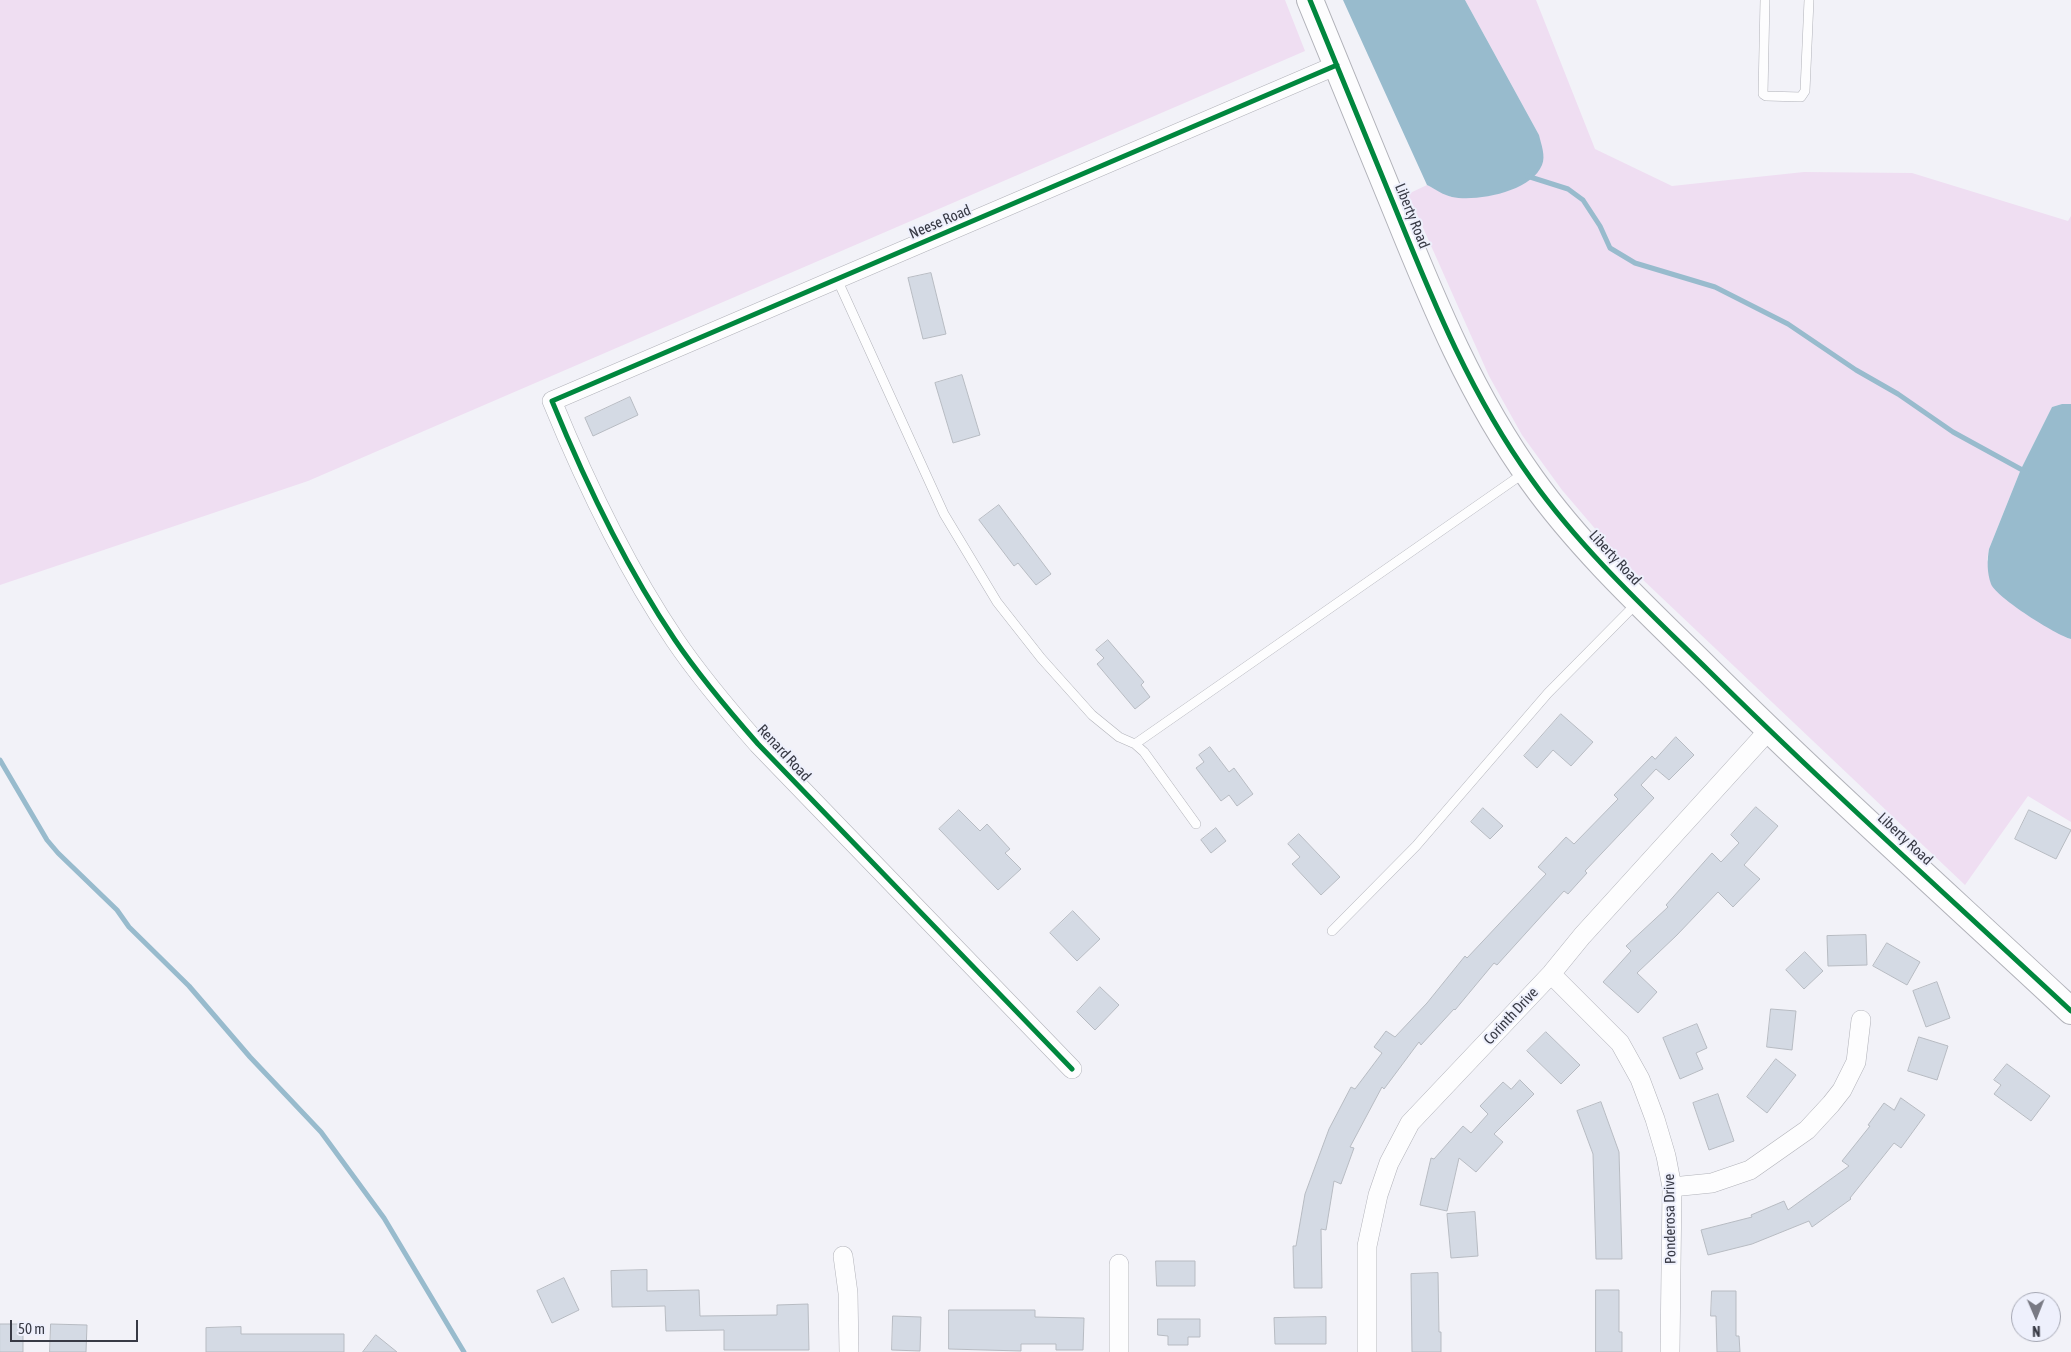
<!DOCTYPE html>
<html>
<head>
<meta charset="utf-8">
<style>
  body { margin:0 }
  #map { position:relative; width:2071px; height:1352px; overflow:hidden; background:#f2f2f8; font-family:"Asap Condensed",sans-serif }
  canvas { display:block }
  .north { position:absolute; left:2011px; top:1292px; width:50px; height:50px; box-sizing:border-box; background:#eef0fc; border:1px solid #a5a7b3; border-radius:50%; rotate:179deg; font-size:14px; font-weight:700; line-height:20px; text-align:center; color:#383a45 }
  .north::after { content:''; display:block; margin:auto; width:18px; height:22px; background:#797a84; clip-path:polygon(50% 0,100% 100%,50% 72%,0 100%) }
  .scale { position:absolute; left:10px; top:1320px; width:128px; height:22px; box-sizing:border-box; border:2px solid #383a45; border-top:0; padding-left:6px; font-size:15px; line-height:18px; white-space:nowrap; color:#383a45; -webkit-text-stroke:4px #eef0fc; paint-order:stroke }
</style>
</head>
<body>
<div id="map">
<canvas width="2071" height="1352"></canvas>
<div class="north">N</div>
<div class="scale">50 m</div>
</div>
<script>
const g = document.querySelector('canvas').getContext('2d');
g.lineJoin = 'round';
function fillPath(path, color) {
  g.fillStyle = color;
  g.fill(path, 'evenodd');
}
function stroke(path, color, width, dash) {
  g.strokeStyle = color;
  g.lineWidth = width;
  g.lineCap = dash ? 'butt' : 'round';
  g.setLineDash(dash || []);
  g.stroke(path);
}
function drawText(font, color, halo, rows, align = 'center') {
  g.font = font + ' "Asap Condensed",sans-serif';
  g.lineWidth = 4;
  g.setLineDash([]);
  g.textBaseline = 'middle';
  g.strokeStyle = halo;
  g.fillStyle = color;
  for (const [text, x, y, turn = 0] of rows) {
    g.save();
    g.translate(x, y);
    g.rotate((+turn || 0) * Math.PI / 180);
    g.textAlign = isNaN(turn) ? turn : align;
    if (halo) g.strokeText(text, 0, 0);
    g.fillText(text, 0, 0);
    g.restore();
  }
}
const green = new Path2D(`
  M0 0H1285L1305 51 308 481 0 585Z
  M1465 0H1536L1595 149 1672 186 1804 172 1912 173 2068 221 2071 216V404H2062L2052 407 2021 469 1989 549 1987 560 2067 638 2071 639V822L2028 796 1965 885 1621 559 1562 490 1522 435 1489 376 1408 194 1427 185 1451 197 1539 135Z`);
const water = new Path2D(`
  M1343 0H1465L1539 135C1541 144 1546 156 1542 165 1531 192 1476 202 1452 197 1443 195 1435 189 1427 185Z
  M2062 404H2071V639C2056 635 1997 598 1991 584 1987 573 1987 561 1989 549L2021 469 2052 407Z`);
const stream = new Path2D(`
  M1527 176 1568 189 1583 200 1600 226 1610 248 1635 263 1715 287 1788 324 1856 370 1898 394 1953 432 2026 472
  M0 760 47 840 58 853 117 910 129 927 189 986 250 1057 321 1132 384 1218 464 1352`);
const building = new Path2D(`
  M931 273 946 334 923 339 908 278Z
  M962 375 980 435 953 443 935 383Z
  M630 397 638 415 593 436 585 418Z
  M999 505 1051 574 1036 585 1018 563 1014 566 979 520Z
  M1108 640 1144 682 1141 685 1150 697 1135 709 1097 664 1104 658 1096 650Z
  M1561 714 1593 742 1571 766 1553 750 1537 768 1524 756Z
  M1676 737 1694 755 1669 780 1656 769 1641 785 1654 798 1585 871 1587 873 1568 894 1564 891 1497 965 1494 963 1455 1010 1454 1009 1421 1045 1419 1042 1384 1089 1382 1087 1350 1147 1354 1148 1341 1184 1334 1181 1326 1230 1321 1229 1322 1288H1294L1293 1246H1296L1305 1194 1329 1129 1351 1087 1355 1089 1382 1053 1374 1047 1386 1031 1395 1037 1427 1003 1465 956 1467 958 1546 874 1538 867 1566 837 1574 844 1618 799 1614 795 1652 756 1655 759Z
  M1210 747 1229 772 1234 768 1253 794 1237 806 1229 795 1221 801 1196 768 1204 762 1199 755Z
  M1756 807 1778 826 1744 865 1760 879 1733 907 1718 892 1677 935 1637 973 1657 992 1638 1013 1603 982 1631 951 1626 946 1668 907 1666 905 1712 853 1721 862 1739 843 1731 835Z
  M1483 808 1503 826 1490 839 1471 822Z
  M959 810 980 831 987 824 1010 849 1005 853 1021 869 998 890 939 829Z
  M2029 810 2071 830 2056 859 2015 839Z
  M1216 828 1226 841 1211 853 1201 840Z
  M1299 834 1340 877 1321 895 1292 864 1300 857 1288 844Z
  M1073 911 1100 939 1077 961 1050 933Z
  M1866 935 1867 965 1828 966 1827 936Z
  M1887 943 1920 962 1907 985 1873 966Z
  M1805 952 1823 971 1804 989 1786 970Z
  M1937 982 1950 1018 1926 1027 1913 991Z
  M1100 987 1119 1005 1095 1030 1077 1012Z
  M1771 1009 1796 1011 1792 1050 1767 1047Z
  M1697 1024 1707 1048 1696 1053 1703 1069 1680 1079 1663 1038Z
  M1546 1032 1580 1065 1561 1084 1527 1051Z
  M1919 1037 1948 1046 1937 1080 1908 1071Z
  M1776 1059 1796 1075 1767 1113 1747 1097Z
  M2007 1064 2050 1096 2031 1121 1994 1094 2001 1085 1994 1080Z
  M1520 1080 1534 1094 1494 1134 1503 1142 1476 1172 1459 1158 1447 1211 1420 1205 1431 1158 1434 1159 1463 1126 1471 1133 1488 1114 1480 1106 1503 1082 1511 1089Z
  M1718 1094 1734 1141 1709 1150 1693 1103Z
  M1901 1098 1925 1115 1901 1148 1894 1143 1850 1198 1851 1199 1812 1227 1809 1221 1752 1244 1708 1255 1701 1230 1752 1217 1751 1215 1784 1201 1788 1210 1849 1166 1842 1161 1870 1126 1868 1125 1884 1103 1894 1110Z
  M1601 1102 1619 1152 1622 1259H1596L1593 1154 1577 1111Z
  M1475 1212 1478 1256 1451 1258 1447 1214Z
  M1156 1261H1195V1286H1157Z
  M647 1270V1291L699 1290 700 1316 777 1315V1305L808 1304 809 1350H724V1330L666 1331 665 1306 612 1307 611 1271Z
  M1438 1273 1439 1332H1441V1352H1412L1411 1274Z
  M564 1278 579 1310 552 1323 537 1291Z
  M1596 1290H1619V1332H1622V1352H1596Z
  M1712 1291H1736V1336H1739L1740 1352H1717L1716 1316H1711Z
  M949 1310H1035V1317L1084 1318 1083 1350H1056V1344H1021V1351L949 1349Z
  M893 1316 921 1317 920 1351 892 1350Z
  M1326 1317V1344H1275L1274 1318Z
  M1158 1319H1200V1337H1188V1345H1168V1336L1158 1335Z
  M0 1324H23V1352H0Z
  M51 1324 87 1325 86 1352H50Z
  M241 1327V1334H344V1352H206V1328Z
  M376 1335 397 1352H363Z`);
const lane = new Path2D(`
  M1765 0 1763 94 1766 96 1801 97 1805 91 1809 0
  M837 279 944 514 997 602 1041 658 1092 715 1119 737 1135 744 1144 752 1196 824
  M1135 744 1524 473
  M1332 931 1416 846 1548 693 1637 603`);
const street = new Path2D(`
  M1551 974 1620 1043 1640 1079 1655 1119 1666 1156 1672 1187 1670 1352
  M1072 1069 758 744C729 711 700 677 675 640 625 566 586 484 552 401L1337 65
  M1672 1187 1712 1183 1750 1170 1807 1130 1831 1104 1842 1090 1856 1062 1861 1020
  M843 1256 848 1293 849 1352
  M1119 1264V1352
  M1367 1352V1246L1378 1195 1389 1163 1410 1123 1551 974 1582 936 1769 730`);
const secondary = new Path2D(`
  M1310 0C1339 70 1367 140 1396 210 1434 304 1472 397 1532 480 1582 550 1647 610 1708 670 1826 787 1950 898 2071 1011`);
const cycleway = new Path2D(`
  M1310 0C1339 70 1367 140 1396 210 1434 304 1472 397 1532 480 1582 550 1647 610 1708 670 1826 787 1950 898 2071 1011
  M1072 1069 758 744C729 711 700 677 675 640 625 566 586 484 552 401L1337 65`);
const streetNames = [
  ["Liberty Road",1412,216,68],
  ["Neese Road",940,222,-23],
  ["Liberty Road",1615,558,47],
  ["Renard Road",784,753,47],
  ["Liberty Road",1905,839,43],
  ["Corinth Drive",1511,1016,-47],
  ["Ponderosa Drive",1670,1219,-91]
];
fillPath(green, '#efdef2');
fillPath(water, '#98bbcd');
stroke(stream, '#98bbcd', 5);
fillPath(building, '#d4dae4');
stroke(building, '#b7bbc2', 1);
stroke(lane, '#b1b2b9', 10);
stroke(street, '#b1b2b9', 20);
stroke(secondary, '#b1b2b9', 28);
stroke(lane, '#fdfdfe', 9);
stroke(street, '#fdfdfe', 19);
stroke(secondary, '#fdfdfe', 26);
stroke(cycleway, '#00873e', 5);
drawText('15px', '#383a45', '#eef0fc', streetNames);
</script>
</body>
</html>
